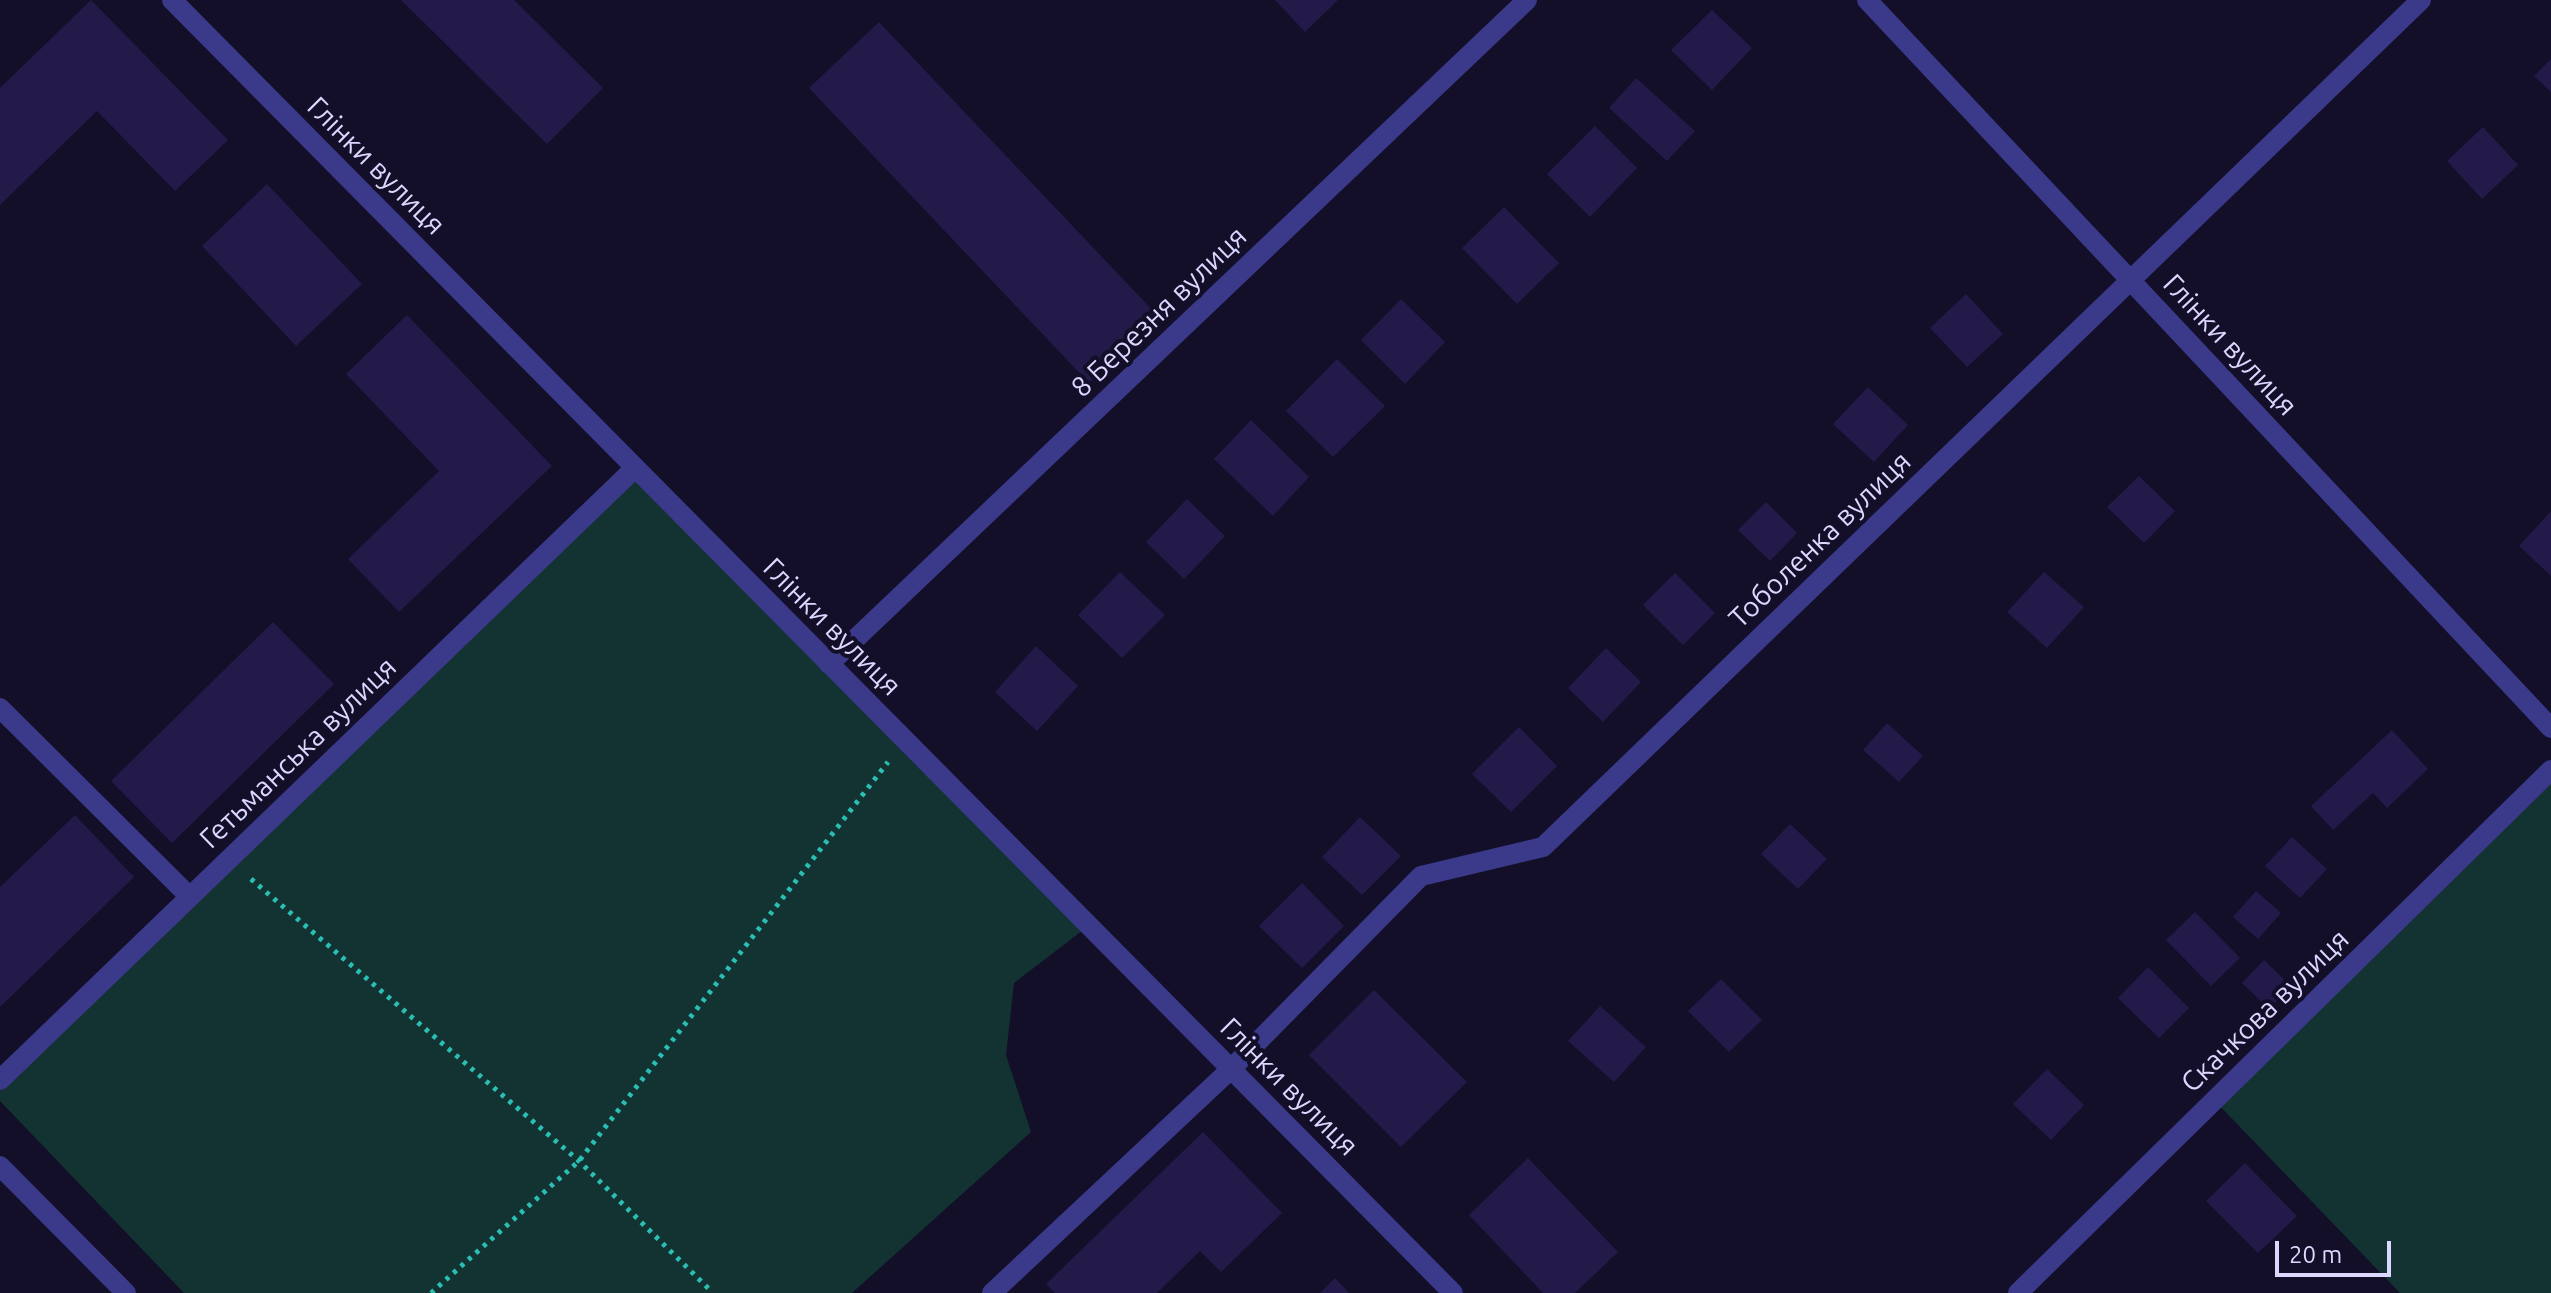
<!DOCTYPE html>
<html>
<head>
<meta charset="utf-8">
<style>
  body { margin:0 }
  #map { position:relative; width:2551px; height:1293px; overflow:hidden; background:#130f29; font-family:Ubuntu,sans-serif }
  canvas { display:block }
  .scale { position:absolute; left:2275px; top:1241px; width:116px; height:36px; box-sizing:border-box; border:4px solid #dbd7ff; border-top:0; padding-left:10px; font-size:24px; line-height:28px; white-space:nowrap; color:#dbd7ff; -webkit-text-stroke:6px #130f29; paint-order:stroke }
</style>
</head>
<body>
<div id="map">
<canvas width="2551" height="1293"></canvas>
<div class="scale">20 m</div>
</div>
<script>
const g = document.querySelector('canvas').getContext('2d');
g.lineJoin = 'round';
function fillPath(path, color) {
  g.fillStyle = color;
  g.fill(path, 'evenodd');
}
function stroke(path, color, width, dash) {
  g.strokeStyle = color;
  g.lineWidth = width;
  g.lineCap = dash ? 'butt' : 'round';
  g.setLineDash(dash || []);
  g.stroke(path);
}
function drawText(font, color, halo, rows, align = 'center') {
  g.font = font + ' Ubuntu,sans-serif';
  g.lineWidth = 8;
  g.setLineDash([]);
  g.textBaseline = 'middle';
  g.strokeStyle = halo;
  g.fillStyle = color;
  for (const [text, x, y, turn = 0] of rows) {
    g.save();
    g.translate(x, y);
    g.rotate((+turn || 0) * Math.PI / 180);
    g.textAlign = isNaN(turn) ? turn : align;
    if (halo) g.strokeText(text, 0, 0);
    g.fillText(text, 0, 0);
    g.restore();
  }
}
const green = new Path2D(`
  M633 471 1087 927 1014 983 1006 1055 1031 1132 852 1293H184L0 1101V1081Z
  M2551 770V1293H2400L2214 1100Z`);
const building = new Path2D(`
  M91 0 228 140 175 191 97 111 0 205V88Z
  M401 0H514L603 88 547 144Z
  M1275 0H1338L1305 32Z
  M1712 10 1752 48 1712 90 1671 50Z
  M879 22 1159 317 1089 383 809 88Z
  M2551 59V92L2534 76Z
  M1636 78 1695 131 1667 161 1609 108Z
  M1595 126 1637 168 1590 217 1547 174Z
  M2483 127 2518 165 2482 199 2447 161Z
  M267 184 362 284 296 346 202 246Z
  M1504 207 1559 263 1517 304 1462 248Z
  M1966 294 2003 334 1967 367 1930 328Z
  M1401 299 1445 342 1405 384 1361 340Z
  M407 315 552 466 399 612 348 559 439 471 346 374Z
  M1337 359 1385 406 1333 457 1286 411Z
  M1868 387 1908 425 1874 462 1833 424Z
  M1251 420 1309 477 1273 516 1214 459Z
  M2139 476 2175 511 2144 543 2107 507Z
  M1187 499 1225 536 1184 579 1146 542Z
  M1766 502 1797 533 1770 561 1738 530Z
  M2551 511V576L2519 546Z
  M1120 572 1165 615 1122 658 1078 615Z
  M2044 572 2084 607 2047 648 2007 612Z
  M1675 573 1715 613 1683 645 1643 605Z
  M273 622 334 684 172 843 111 781Z
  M1036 646 1078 686 1037 731 995 692Z
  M1606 648 1641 682 1603 722 1568 688Z
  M1887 723 1923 756 1899 782 1863 750Z
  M1519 727 1557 766 1511 812 1472 774Z
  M2392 730 2428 769 2387 808 2373 793 2333 830 2311 806Z
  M75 815 134 877 0 1007V887Z
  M1360 817 1401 856 1362 895 1322 857Z
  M1790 824 1827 859 1798 889 1761 854Z
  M2292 837 2327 869 2300 898 2265 866Z
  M1302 883 1344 926 1302 968 1259 926Z
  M2256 891 2281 913 2258 939 2233 917Z
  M2195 912 2240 958 2211 986 2166 940Z
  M2264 960 2291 986 2269 1009 2242 983Z
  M2148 967 2189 1008 2159 1038 2118 998Z
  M1721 979 1762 1020 1729 1052 1688 1011Z
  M1374 990 1467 1082 1401 1147 1309 1055Z
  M1600 1006 1646 1047 1614 1082 1568 1041Z
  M2047 1069 2084 1105 2051 1140 2013 1104Z
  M1203 1132 1282 1213 1221 1272 1200 1251 1157 1293H1055L1046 1284Z
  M1528 1158 1618 1252 1575 1293H1543L1469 1215Z
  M2245 1163 2297 1216 2258 1253 2206 1201Z
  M1335 1278 1349 1293H1320Z`);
const path = new Path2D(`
  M251 879 579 1161 712 1292
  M431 1293 579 1161 888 762`);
const minor = new Path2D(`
  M172 0 1453 1293
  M1867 0 2551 728
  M829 664 1527 0
  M0 708 190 897
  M0 1080 635 468
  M0 1166 126 1293
  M992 1293 1231 1069 1421 876 1543 847 2421 0
  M2018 1293 2551 770`);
const streetNames = [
  ["Глінки вулиця",376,166,45],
  ["8 Березня вулиця",1159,312,-44],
  ["Глінки вулиця",2230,345,47],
  ["Тоболенка вулиця",1820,540,-44],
  ["Глінки вулиця",832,627,45],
  ["Гетьманська вулиця",298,753,-44],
  ["Скачкова вулиця",2265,1011,-44],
  ["Глінки вулиця",1289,1087,45]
];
fillPath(green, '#123331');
fillPath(building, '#241a4a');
stroke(path, '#2bbeb4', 5, [4, 6]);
stroke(minor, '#3b3989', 20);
drawText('28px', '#dbd7ff', '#130f29', streetNames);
</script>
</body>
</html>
